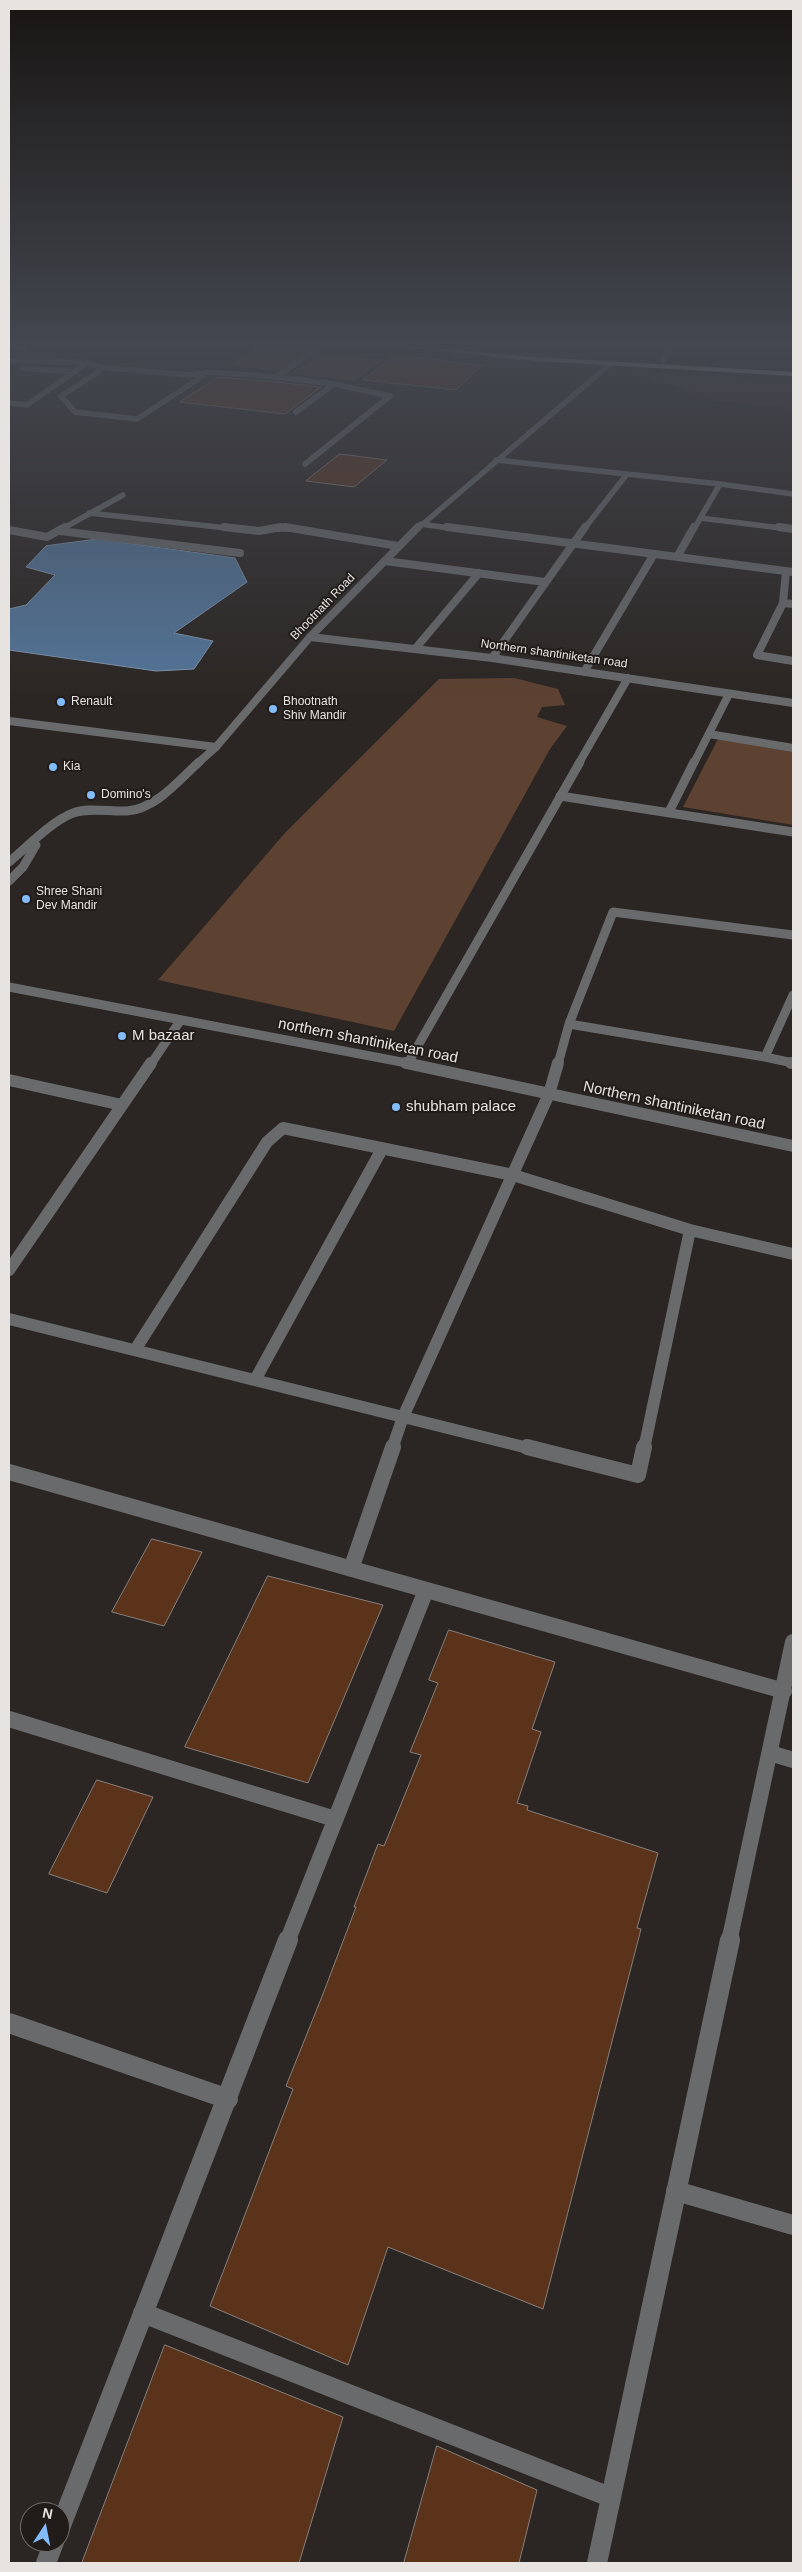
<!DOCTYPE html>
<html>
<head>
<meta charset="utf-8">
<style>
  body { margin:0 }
  #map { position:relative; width:802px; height:2572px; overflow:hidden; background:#2b2623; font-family:Arial,sans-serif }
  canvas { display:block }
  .frame { position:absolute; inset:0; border:10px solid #e6e3e1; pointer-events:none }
  .north { position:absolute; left:20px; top:2502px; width:50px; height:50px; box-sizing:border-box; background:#211c1a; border:1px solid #706c6a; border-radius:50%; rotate:11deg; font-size:14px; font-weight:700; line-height:20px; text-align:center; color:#e6e3e1 }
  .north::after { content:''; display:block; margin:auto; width:18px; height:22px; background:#82bcfa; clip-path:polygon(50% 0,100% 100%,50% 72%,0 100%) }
</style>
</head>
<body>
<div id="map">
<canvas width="802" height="2572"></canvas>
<div class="frame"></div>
<div class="north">N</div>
</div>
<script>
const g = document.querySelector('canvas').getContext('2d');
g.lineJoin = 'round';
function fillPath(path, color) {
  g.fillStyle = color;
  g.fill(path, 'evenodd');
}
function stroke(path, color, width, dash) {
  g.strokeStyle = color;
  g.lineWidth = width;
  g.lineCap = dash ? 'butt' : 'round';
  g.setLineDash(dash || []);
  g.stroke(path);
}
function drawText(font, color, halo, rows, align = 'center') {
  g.font = font + ' Arial,sans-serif';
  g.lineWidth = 4;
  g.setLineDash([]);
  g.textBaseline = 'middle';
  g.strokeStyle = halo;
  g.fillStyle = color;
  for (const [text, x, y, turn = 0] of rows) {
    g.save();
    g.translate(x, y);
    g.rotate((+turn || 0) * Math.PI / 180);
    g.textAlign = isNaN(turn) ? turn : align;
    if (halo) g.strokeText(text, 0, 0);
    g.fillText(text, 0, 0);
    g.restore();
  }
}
const built = new Path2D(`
  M632 372 793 380V409L717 401Z`);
const green = new Path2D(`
  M260 345H317L280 371 229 365Z
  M323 353 384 360 354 381 292 373Z
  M514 678 558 689 565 705 542 707 537 717 567 726 550 749 394 1031 158 980 284 834 439 679Z
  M718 739 793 752V825L683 807Z`);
const water = new Path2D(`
  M98 539 235 558 247 582 174 633 213 641 194 669 156 671 9 650V609L26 605 55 575 26 567 46 546Z`);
const building = new Path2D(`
  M395 355 482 365 456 390 363 380Z
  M219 377 277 382 321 387 285 414 180 402Z
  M340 454 387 460 354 487 306 481Z
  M152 1539 202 1552 164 1626 112 1612Z
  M268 1576 383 1605 308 1783 185 1747Z
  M449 1630 555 1662 532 1729 541 1732 517 1803 528 1806 527 1810 658 1853 637 1928 641 1929 543 2309 388 2247 348 2365 210 2306 293 2089 286 2086 323 1994 356 1907H354L378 1844 384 1846 421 1755 410 1752 438 1683 429 1680Z
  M97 1780 153 1797 107 1893 49 1874Z
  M165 2345 343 2417 299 2563H82Z
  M437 2446 537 2490 519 2563H404Z`);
const minorFar5 = new Path2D(`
  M9 346 26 348
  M663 360 674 345
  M9 361 78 362 108 368 191 375 209 372 277 377 321 345
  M22 368 75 372
  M100 371 61 396 75 412 137 419 203 376
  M277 377 334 384 390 396 305 464
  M9 403 27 405 87 363
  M296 412 334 384
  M496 460 720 484 694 529
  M720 484 793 494
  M89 513 236 529
  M700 518 789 529
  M421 524 456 529
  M62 529 123 495
  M274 529H292
  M417 529 609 365
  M584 529 627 474`);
const minorFar4 = new Path2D(`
  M224 527 259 531 281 527
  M285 527 398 546
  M447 527 793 572
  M779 527 793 529
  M9 530 47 537 65 527
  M60 531 240 553
  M677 557 694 527
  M385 561 545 582
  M786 571 783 603 793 604
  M783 603 757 655 793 661
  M310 637 492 658 793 703
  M415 649 479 573
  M492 658 585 527
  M584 672 654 554
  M9 721 216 747
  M709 734 793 748
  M198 763 216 747 310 637 418 527
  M579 763 628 678
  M694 763 729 694`);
const minorFar3 = new Path2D(`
  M560 796 793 832
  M669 812 694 762
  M9 862C27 847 52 821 73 813 88 807 111 812 127 811 156 809 179 780 199 762
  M9 881 23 867 36 845
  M9 987 412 1064
  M569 1024 613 912 793 935
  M765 1057 793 1063
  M408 1063 580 762
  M151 1064 180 1021
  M558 1064 569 1024 765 1057 793 995`);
const minorFar2 = new Path2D(`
  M406 1063 793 1146
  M791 1063H793
  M9 1080 122 1105
  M9 1270 151 1063
  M9 1319 532 1449
  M135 1350 267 1142 283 1128 513 1175 690 1230
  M255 1380 382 1149
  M392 1449 403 1417 549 1094 558 1063
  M644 1449 690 1230 793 1254`);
const minorFar1 = new Path2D(`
  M527 1447 638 1475 644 1447
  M9 1472 784 1691
  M351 1569 393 1447
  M9 1719 335 1819
  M770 1753 793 1760
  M287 1942 426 1590
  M729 1942 793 1642`);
const minor = new Path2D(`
  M9 2023 228 2099
  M676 2191 793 2225
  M143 2313 610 2497
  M60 2528 288 1940
  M46 2563 54 2542
  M597 2563 730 1940`);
const highway = new Path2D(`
  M382 345H401L535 357 793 372V376L535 361Z`);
const markers = [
  [61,702,5,"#82bcfa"],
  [273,709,5,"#82bcfa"],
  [53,767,5,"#82bcfa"],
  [91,795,5,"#82bcfa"],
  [26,899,5,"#82bcfa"],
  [122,1036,5,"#82bcfa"],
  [396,1107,5,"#82bcfa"]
];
const farStreetnames = [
  ["Bhootnath Road",323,607,-46],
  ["Northern shantiniketan road",554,654,8]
];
const farPoinames = [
  ["Renault",71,702],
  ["Bhootnath",283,702],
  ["Shiv Mandir",283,716],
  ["Kia",63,767],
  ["Domino's",101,795],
  ["Shree Shani",36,892],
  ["Dev Mandir",36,906]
];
const poiNames = [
  ["M bazaar",132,1036],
  ["shubham palace",406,1107]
];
const streetNames = [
  ["northern shantiniketan road",368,1041,11],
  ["Northern shantiniketan road",674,1106,12]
];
fillPath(built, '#392e29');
fillPath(green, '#5d4131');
fillPath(water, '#54769a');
stroke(water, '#8097af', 1);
fillPath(building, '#5b321a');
stroke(building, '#86807d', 1);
stroke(minorFar5, '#686a6c', 5.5);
stroke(minorFar4, '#686a6c', 8);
stroke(minorFar3, '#686a6c', 9);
stroke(minorFar2, '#686a6c', 12);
stroke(minorFar1, '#686a6c', 16);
stroke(minor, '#686a6c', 20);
fillPath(highway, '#c2c7cc');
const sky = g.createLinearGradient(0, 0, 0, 705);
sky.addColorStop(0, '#181513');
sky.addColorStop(0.49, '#444750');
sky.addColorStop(1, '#44475000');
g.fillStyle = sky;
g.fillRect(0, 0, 802, 705);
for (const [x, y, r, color] of markers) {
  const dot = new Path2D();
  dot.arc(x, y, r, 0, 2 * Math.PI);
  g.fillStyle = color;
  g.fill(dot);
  stroke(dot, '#211c1a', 2);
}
drawText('12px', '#e6e3e1', '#211c1a', farStreetnames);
drawText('12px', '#e6e3e1', '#211c1a', farPoinames, 'left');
drawText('15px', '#e6e3e1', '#211c1a', poiNames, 'left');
drawText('15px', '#e6e3e1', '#211c1a', streetNames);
</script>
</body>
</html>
